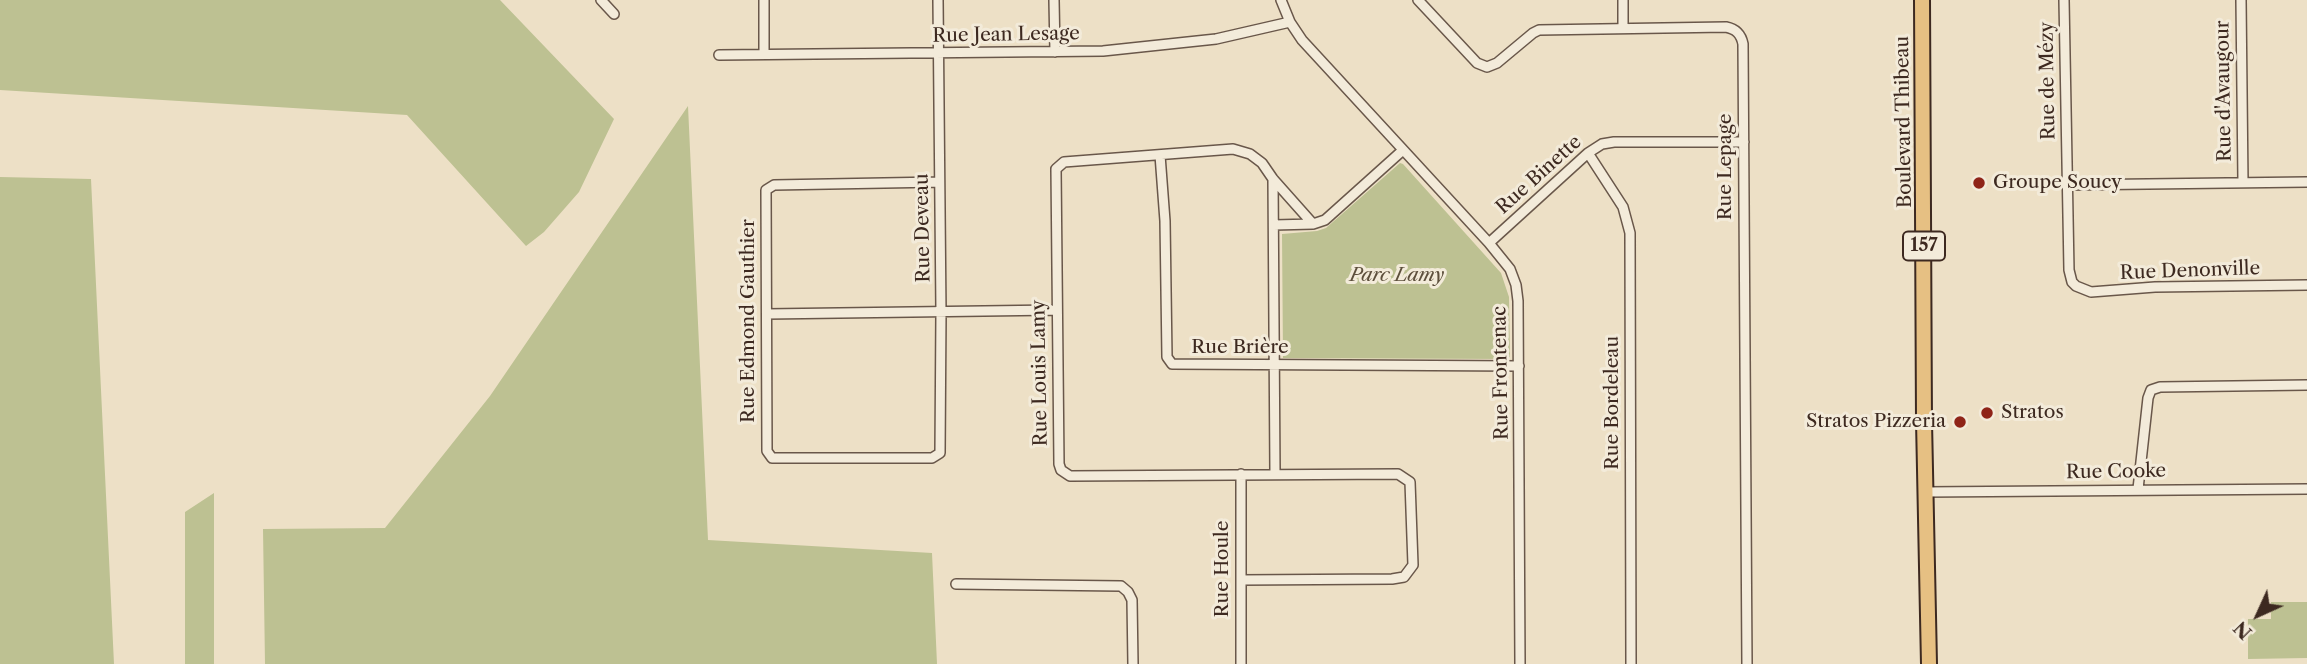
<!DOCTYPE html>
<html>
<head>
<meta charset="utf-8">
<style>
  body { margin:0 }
  #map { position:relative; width:2307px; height:664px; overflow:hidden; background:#ede0c6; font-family:"Libre Caslon Text",serif }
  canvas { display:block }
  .north { position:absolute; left:2223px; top:580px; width:70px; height:70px; -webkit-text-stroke:5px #f3ebda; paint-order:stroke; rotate:225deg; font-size:19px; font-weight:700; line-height:28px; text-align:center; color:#3d2920 }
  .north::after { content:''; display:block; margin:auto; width:24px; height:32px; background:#3d2920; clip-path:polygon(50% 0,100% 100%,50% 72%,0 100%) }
</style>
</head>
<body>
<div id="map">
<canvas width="2307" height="664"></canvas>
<div class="north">N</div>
</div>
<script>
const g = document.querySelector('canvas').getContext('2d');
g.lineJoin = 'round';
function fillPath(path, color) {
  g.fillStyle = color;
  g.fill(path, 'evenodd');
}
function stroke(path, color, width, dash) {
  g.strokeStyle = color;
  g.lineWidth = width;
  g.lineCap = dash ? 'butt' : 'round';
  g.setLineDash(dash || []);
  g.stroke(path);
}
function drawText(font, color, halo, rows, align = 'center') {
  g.font = font + ' "Libre Caslon Text",serif';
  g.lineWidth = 6;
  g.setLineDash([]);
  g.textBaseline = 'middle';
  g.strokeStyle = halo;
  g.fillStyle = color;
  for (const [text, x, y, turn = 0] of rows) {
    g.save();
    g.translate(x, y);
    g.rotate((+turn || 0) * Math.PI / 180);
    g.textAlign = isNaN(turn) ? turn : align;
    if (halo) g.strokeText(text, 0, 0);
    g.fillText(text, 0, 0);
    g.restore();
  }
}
const green = new Path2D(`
  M0 0H500L614 119 579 192 544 232 526 246 407 115 0 90Z
  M688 106 708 540 932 553 937 664H265L263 529 385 528 490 396Z
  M1400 163 1403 164 1501 273 1509 297 1510 357 1506 359 1283 358 1282 234 1317 231 1326 228Z
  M0 177 91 179 114 664H0Z
  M214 493V664H185V512Z
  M2271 602H2307V658L2248 659V619H2271Z`);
const street = new Path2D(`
  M601 0 614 14
  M764 0V54
  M938 0 941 312 940 453 932 458H772L767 451 766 190 774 185 939 182
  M1054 0 1055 52
  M1281 0 1290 22 1302 40 1489 243 1510 269 1516 285 1518 301 1520 664
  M1418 0 1477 63 1487 67 1497 63 1533 33 1539 30 1726 27C1736 29 1741 34 1743 44L1747 664
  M2064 0 2069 270 2072 282 2076 286 2091 292 2155 287 2307 285
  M2241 0 2243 182
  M1623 27V0
  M719 55 1103 51 1216 39 1290 22
  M1588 153 1623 207 1630 233 1631 664
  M1160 155 1165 221 1167 357 1172 364 1519 366
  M1273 179 1275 474
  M2068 185 2307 182
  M1274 225 1313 224 1325 220 1403 150
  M1489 243 1588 153 1602 144 1614 142H1744
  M767 314 1056 310
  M1241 474V664
  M2138 489 2148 398 2151 390 2160 387 2307 385
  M1926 492 2307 489
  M1241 580 1392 579 1404 577 1413 565 1410 482 1398 474 1070 476 1061 470 1059 464 1056 169 1064 162 1233 149 1250 154 1262 163 1273 179 1313 224
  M956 584 1121 586 1128 592 1132 600 1133 664`);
const primary = new Path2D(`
  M1922 0 1924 421 1929 664`);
const markers = [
  [1979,183,7,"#8f2418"],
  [1987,413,7,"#8f2418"],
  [1960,422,7,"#8f2418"]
];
const shields = [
  [1924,246,42]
];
const shieldNames = [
  ["157",1924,246]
];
const streetNames = [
  ["Rue Jean Lesage",1006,35,-1],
  ["Rue de Mézy",2048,81,-91],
  ["Rue d'Avaugour",2224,91,-91],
  ["Boulevard Thibeau",1904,122,-91],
  ["Rue Lepage",1726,167,-90],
  ["Rue Binette",1539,175,-42],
  ["Rue Deveau",923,228,-91],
  ["Rue Denonville",2190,271,-2],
  ["Rue Edmond Gauthier",749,321,-90],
  ["Rue Brière",1240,348],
  ["Rue Louis Lamy",1040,373,-91],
  ["Rue Frontenac",1501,373,-91],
  ["Rue Bordeleau",1613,403,-90],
  ["Rue Cooke",2116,472,-1],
  ["Rue Houle",1223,569,-90]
];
const poiNames = [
  ["Groupe Soucy",1993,183],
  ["Stratos",2001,413],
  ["Stratos Pizzeria",1946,422,"right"]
];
const parkNames = [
  ["Parc Lamy",1397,276]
];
fillPath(green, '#bdc192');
stroke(street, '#69574a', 12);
stroke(primary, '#3d2920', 18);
stroke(street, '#f3ebda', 9);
stroke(primary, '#e6c083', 14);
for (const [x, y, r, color] of markers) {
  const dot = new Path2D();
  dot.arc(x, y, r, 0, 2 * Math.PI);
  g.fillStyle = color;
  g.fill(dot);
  stroke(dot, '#f3ebda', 2.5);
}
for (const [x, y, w] of shields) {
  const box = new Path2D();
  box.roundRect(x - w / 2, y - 14.5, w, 29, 5);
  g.fillStyle = '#f3ebda';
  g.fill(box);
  stroke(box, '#3d2920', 2);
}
drawText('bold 18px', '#3d2920', null, shieldNames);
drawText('19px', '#3d2920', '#f3ebda', streetNames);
drawText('19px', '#3d2920', '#f3ebda', poiNames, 'left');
drawText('italic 19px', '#5d4f3c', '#f3ebda', parkNames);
</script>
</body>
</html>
